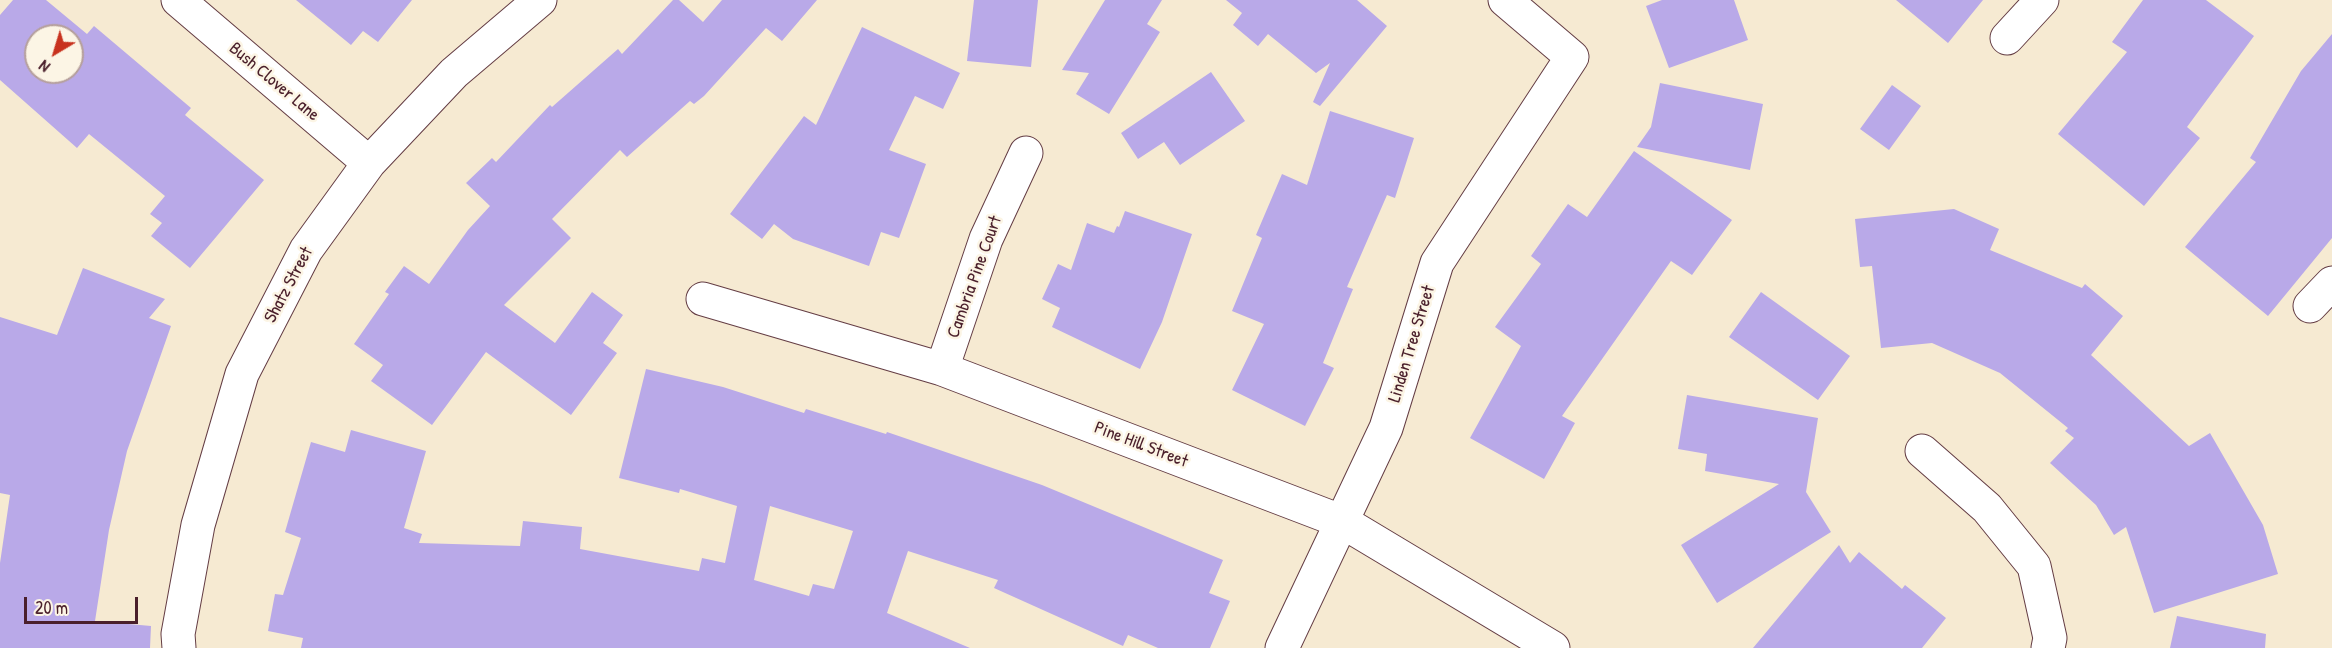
<!DOCTYPE html>
<html>
<head>
<meta charset="utf-8">
<style>
  body { margin:0 }
  #map { position:relative; width:2332px; height:648px; overflow:hidden; background:#f6ead2; font-family:"Patrick Hand",sans-serif }
  canvas { display:block }
  .north { position:absolute; left:24px; top:24px; width:60px; height:60px; box-sizing:border-box; background:#fcf5e5; border:2px solid #b59f9b; border-radius:50%; rotate:218deg; font-size:16px; font-weight:700; line-height:24px; text-align:center; color:#4a1f2b }
  .north::after { content:''; display:block; margin:auto; width:21px; height:27px; background:#c8321e; clip-path:polygon(50% 0,100% 100%,50% 72%,0 100%) }
  .scale { position:absolute; left:24px; top:597px; width:114px; height:27px; box-sizing:border-box; border:3px solid #4a1f2b; border-top:0; padding-left:8px; font-size:18px; line-height:21px; white-space:nowrap; color:#4a1f2b; -webkit-text-stroke:4px #fcf5e5; paint-order:stroke }
</style>
</head>
<body>
<div id="map">
<canvas width="2332" height="648"></canvas>
<div class="north">N</div>
<div class="scale">20 m</div>
</div>
<script>
const g = document.querySelector('canvas').getContext('2d');
g.lineJoin = 'round';
function fillPath(path, color) {
  g.fillStyle = color;
  g.fill(path, 'evenodd');
}
function stroke(path, color, width, dash) {
  g.strokeStyle = color;
  g.lineWidth = width;
  g.lineCap = dash ? 'butt' : 'round';
  g.setLineDash(dash || []);
  g.stroke(path);
}
function drawText(font, color, halo, rows, align = 'center') {
  g.font = font + ' "Patrick Hand",sans-serif';
  g.lineWidth = 5;
  g.setLineDash([]);
  g.textBaseline = 'middle';
  g.strokeStyle = halo;
  g.fillStyle = color;
  for (const [text, x, y, turn = 0] of rows) {
    g.save();
    g.translate(x, y);
    g.rotate((+turn || 0) * Math.PI / 180);
    g.textAlign = isNaN(turn) ? turn : align;
    if (halo) g.strokeText(text, 0, 0);
    g.fillText(text, 0, 0);
    g.restore();
  }
}
const building = new Path2D(`
  M13 0H46L87 34 94 26 191 108 185 115 264 180 190 268 151 236 162 223 150 214 165 196 89 134 77 148 0 80V15ZM36 36H72V72H36Z
  M296 0H412L378 42 363 31 351 45Z
  M673 0H679L703 22 722 0H817L782 41 766 28 704 96 694 104 690 101 627 157 620 150 552 219 571 238 504 305 555 343 592 292 623 315 603 343 617 353 571 415 486 352 432 425 371 381 383 365 354 344 389 294 385 292 404 266 429 284 468 230 490 206 466 183 492 158 496 162 550 105 552 107 618 49 622 54Z
  M974 0H1038L1031 67 967 61Z
  M1105 0H1162L1147 24 1160 32 1109 114 1076 94 1089 73 1062 70Z
  M1226 0H1357L1387 26 1320 106 1313 102 1330 63 1316 73 1268 34 1258 46 1233 25 1242 13Z
  M1662 0H1734L1748 40 1669 68 1646 6Z
  M1896 0H1983L1948 43Z
  M2143 0H2206L2254 36 2187 127 2200 138 2144 206 2058 134 2127 52 2112 42Z
  M862 27 960 73 943 109 915 96 889 150 926 164 899 238 881 232 869 266 793 239 774 224 762 239 730 214 804 116 816 125Z
  M2332 34V238L2268 316 2185 247 2256 162 2250 158 2301 71Z
  M1211 72 1245 121 1180 165 1164 142 1138 159 1121 133Z
  M1660 83 1763 104 1750 170 1637 147 1651 127Z
  M1892 85 1921 106 1889 150 1860 129Z
  M1330 111 1414 138 1395 198 1387 195 1347 287 1353 289 1323 363 1334 368 1305 426 1232 390 1264 324 1232 311 1262 238 1256 235 1282 174 1307 185Z
  M1634 151 1732 220 1692 275 1671 261 1562 416 1575 423 1544 479 1470 438 1521 346 1495 327 1541 264 1531 256 1568 204 1587 217Z
  M1954 209 1999 229 1990 250 2082 288 2085 284 2123 316 2091 355 2189 446 2210 433 2263 525 2278 574 2154 613 2126 527 2114 535 2096 505 2050 463 2074 438 2065 431 2068 428 2000 373 1932 343 1881 348 1872 266 1860 267 1855 219Z
  M1125 211 1192 234 1162 322 1140 369 1052 327 1060 308 1042 299 1058 264 1071 270 1087 223 1114 233 1117 226 1119 227Z
  M83 268 165 299 149 318 171 326 127 451 109 530 95 621 151 626 150 648H0V563L10 495 0 493V317L57 335Z
  M1761 292 1850 356 1818 400 1729 337Z
  M646 369 723 387 804 413 806 409 886 434 887 432 1042 485 1223 560 1209 593 1230 601 1210 648H1158L1128 635 1123 646 994 588 998 580 908 551 887 613 970 648H301L303 638 268 631 275 594 283 595 301 538 285 532 311 442 345 452 351 430 426 451 404 528 422 534 419 543 520 546 523 521 582 527 580 549 699 571 702 558 725 563 737 506 680 489 679 493 619 478ZM770 506 853 531 834 589 813 584 809 596 754 580Z
  M1687 395 1818 418 1806 492 1831 532 1717 603 1681 545 1779 484 1705 471 1707 454 1678 449Z
  M1839 545 1850 563 1859 552 1902 589 1905 585 1946 618 1922 648H1753Z
  M2177 616 2266 634 2265 648H2170Z`);
const minor = new Path2D(`
  M178 0 369 163
  M2007 38 2042 0
  M703 299 942 369 1343 522 1553 648
  M2310 306 2332 283
  M942 369 986 239 1026 153
  M1922 451 1987 508 2034 566 2050 638 2048 648
  M179 648 178 634 198 525 242 374 306 250 369 163 454 73 540 0
  M1282 648 1386 428 1437 263 1572 57 1505 0`);
const streetNames = [
  ["Bush Clover Lane",274,82,40],
  ["Cambria Pine Court",975,277,-70],
  ["Shatz Street",289,285,-62],
  ["Linden Tree Street",1412,344,-73],
  ["Pine Hill Street",1141,445,21]
];
fillPath(building, '#b9a9e8');
stroke(minor, '#643d44', 35);
stroke(minor, '#fff', 33);
drawText('18px', '#4a1f2b', '#fcf5e5', streetNames);
</script>
</body>
</html>
